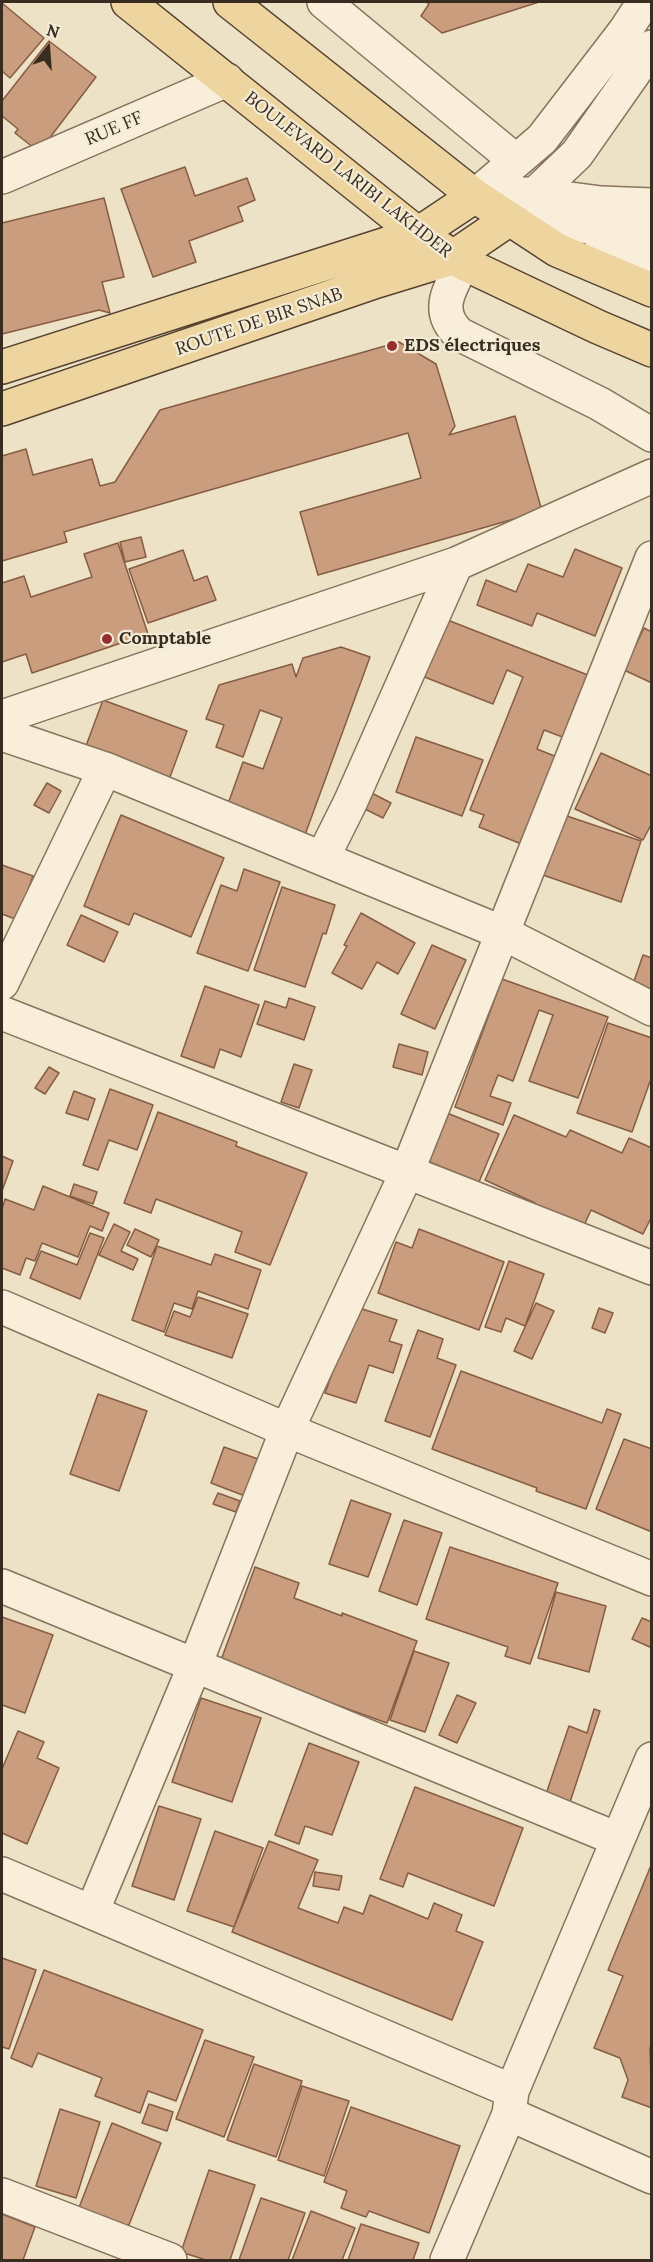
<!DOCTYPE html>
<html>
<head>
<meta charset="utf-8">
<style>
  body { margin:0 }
  #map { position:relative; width:653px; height:2262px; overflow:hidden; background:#ede1c6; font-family:Lora,serif }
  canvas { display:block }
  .frame { position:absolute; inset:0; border:3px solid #382c20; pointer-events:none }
  .north { position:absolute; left:18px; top:18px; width:60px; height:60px; -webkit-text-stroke:4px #f4ebd6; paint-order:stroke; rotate:17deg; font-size:16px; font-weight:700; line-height:24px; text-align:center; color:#382c20 }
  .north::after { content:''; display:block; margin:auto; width:21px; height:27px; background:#382c20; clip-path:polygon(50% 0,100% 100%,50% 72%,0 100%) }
</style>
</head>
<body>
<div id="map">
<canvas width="653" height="2262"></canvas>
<div class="frame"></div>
<div class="north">N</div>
</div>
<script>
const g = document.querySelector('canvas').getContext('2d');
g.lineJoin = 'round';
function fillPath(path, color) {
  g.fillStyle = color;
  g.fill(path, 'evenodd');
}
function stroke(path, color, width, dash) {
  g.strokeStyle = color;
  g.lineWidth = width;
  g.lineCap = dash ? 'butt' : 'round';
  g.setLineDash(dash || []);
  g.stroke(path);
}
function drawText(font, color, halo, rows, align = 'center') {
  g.font = font + ' Lora,serif';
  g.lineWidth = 4.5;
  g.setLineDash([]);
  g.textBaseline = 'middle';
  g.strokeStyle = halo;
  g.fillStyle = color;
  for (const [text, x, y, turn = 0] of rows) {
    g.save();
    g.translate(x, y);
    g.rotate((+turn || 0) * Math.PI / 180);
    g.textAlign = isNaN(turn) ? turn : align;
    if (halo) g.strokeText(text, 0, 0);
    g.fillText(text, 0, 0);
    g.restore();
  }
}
const building = new Path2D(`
  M426 2H539L442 33 421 16 429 4Z
  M2 3 44 38 10 78 2 71Z
  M49 41 96 77 39 152 15 133 18 129 2 116V101Z
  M185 167 195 196 247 178 255 200 238 207 243 221 189 241 196 262 153 277 121 189Z
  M104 198 124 277 102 282 110 313 99 310 2 334V223Z
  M399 342 436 364 455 426 449 435 515 416 542 511 318 575 300 512 421 478 408 433 64 532 67 542 2 561V456L26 449 33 475 92 459 100 486 115 482 160 410Z
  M141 537 146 557 125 562 120 542Z
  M118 543 148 634 32 673 26 654 2 662V583L24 576 31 597 92 577 84 554Z
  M575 549 622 568 595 636 537 613 532 626 477 605 486 580 516 592 528 564 563 577Z
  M183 550 194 581 207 576 216 600 148 623 129 569Z
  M445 619 598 679 573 741 544 730 537 749 567 761 529 847 479 827 484 815 470 810 523 677 507 670 493 704 422 676Z
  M644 628 652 632V683L624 670Z
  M341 647 370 657 302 843 224 815 243 762 263 769 282 718 260 710 243 757 216 747 224 725 206 719 219 685 292 664 296 677 303 658Z
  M103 700 187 731 167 785 83 754Z
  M416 737 483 760 462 816 396 792Z
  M601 753 652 776V823L643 840 575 809Z
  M47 783 61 791 49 813 34 805Z
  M364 789 391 803 383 818 357 805Z
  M121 815 224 858 191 937 134 913 129 925 84 906Z
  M564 815 641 841 621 902 543 875Z
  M2 865 33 876 18 920 2 914Z
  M244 869 280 882 248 971 197 953 221 885 237 891Z
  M282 887 335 905 326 934 323 933 305 987 254 970Z
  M361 913 415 943 398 974 377 962 362 989 332 973 347 946 344 945Z
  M81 915 118 932 104 962 67 945Z
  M432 945 466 960 435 1029 401 1014Z
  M643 955 652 958V984L650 990 633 984Z
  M502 979 608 1017 578 1098 529 1081 553 1015 539 1010 513 1081 498 1075 490 1096 511 1103 503 1125 455 1107Z
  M205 986 259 1005 241 1057 220 1049 214 1068 181 1056Z
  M289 998 315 1007 304 1040 257 1024 265 1001 286 1008Z
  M608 1023 652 1038V1076L632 1132 577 1113Z
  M399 1044 428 1052 422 1075 393 1067Z
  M294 1064 312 1070 299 1108 281 1102Z
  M49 1067 59 1073 45 1094 35 1088Z
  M110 1089 153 1105 137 1150 109 1140 98 1170 83 1165Z
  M74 1091 95 1099 88 1120 66 1113Z
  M158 1112 237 1142 236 1146 307 1173 270 1265 235 1252 242 1232 156 1199 151 1213 124 1203Z
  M447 1113 499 1134 479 1182 427 1161Z
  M514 1115 566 1137 570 1130 622 1153 629 1138 652 1148V1216L643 1234 591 1210 582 1230 533 1208 535 1203 485 1180Z
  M2 1156 13 1161 2 1191Z
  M74 1184 97 1192 93 1204 70 1196Z
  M43 1186 109 1213 102 1231 90 1226 78 1257 42 1243 35 1261 26 1258 20 1275 2 1268V1209L5 1199 34 1210Z
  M114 1224 130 1232 121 1251 138 1259 133 1270 99 1255Z
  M135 1229 159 1240 151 1257 127 1245Z
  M419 1229 504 1262 479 1330 378 1293 396 1242 412 1248Z
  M90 1233 104 1238 80 1299 30 1278 41 1251 77 1265Z
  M157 1246 211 1265 215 1254 261 1270 248 1309 198 1291 192 1309 174 1303 164 1332 132 1320Z
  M509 1261 544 1274 525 1326 506 1318 501 1332 485 1327Z
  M198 1297 248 1314 232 1358 165 1335 174 1311 190 1317Z
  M536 1303 554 1311 532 1359 514 1351Z
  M356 1307 397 1320 389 1341 402 1345 393 1373 369 1365 356 1403 325 1393Z
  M599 1308 613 1313 605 1333 592 1328Z
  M418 1330 443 1339 437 1358 456 1365 430 1437 385 1421Z
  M461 1371 602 1423 607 1409 621 1414 586 1509 536 1491 537 1488 432 1449Z
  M98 1394 147 1411 119 1491 70 1474Z
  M624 1439 652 1449V1532L596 1509Z
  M224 1447 258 1459 245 1496 211 1483Z
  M218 1493 240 1501 236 1512 213 1504Z
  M351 1500 391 1514 368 1577 329 1564Z
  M404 1520 442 1533 417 1605 379 1591Z
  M450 1547 558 1583 530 1664 505 1656 508 1647 426 1619Z
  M255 1567 299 1583 294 1598 342 1616V1613L417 1641 387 1723 220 1663Z
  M556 1592 606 1606 589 1672 538 1658Z
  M2 1617 53 1635 25 1713 2 1705Z
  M642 1618 652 1622V1648L632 1639Z
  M414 1651 449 1663 425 1732 390 1720Z
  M457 1695 476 1703 457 1743 439 1735Z
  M201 1698 261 1718 232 1802 172 1782Z
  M594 1709 600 1711 570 1802 546 1794 569 1726 587 1733Z
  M18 1731 44 1742 37 1758 59 1768 27 1844 2 1833V1769Z
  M309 1743 359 1762 332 1835 305 1826 299 1844 275 1835Z
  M415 1787 523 1828 494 1906 408 1873 403 1887 380 1879Z
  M159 1806 201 1819 174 1900 132 1886Z
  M215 1831 263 1848 234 1927 187 1911Z
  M269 1841 318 1860 298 1908 338 1923 344 1907 363 1914 370 1895 428 1919 434 1903 462 1915 456 1931 483 1942 452 2020 232 1932Z
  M652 1863V2044L650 2048 652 2108 622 2097 628 2080 620 2058 594 2048 623 1976 608 1970Z
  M315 1872 342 1876 339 1890 313 1886Z
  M2 1958 36 1970 9 2049 2 2047Z
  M44 1970 203 2030 176 2101 148 2091 140 2113 95 2096 102 2078 38 2053 32 2067 11 2058Z
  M205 2040 254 2057 224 2137 176 2119Z
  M254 2064 302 2081 276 2157 227 2140Z
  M302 2086 349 2101 324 2176 278 2160Z
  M149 2104 173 2112 167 2131 142 2123Z
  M351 2107 460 2146 429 2233 369 2211 366 2217 341 2208 347 2191 324 2182Z
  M60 2109 100 2122 76 2198 36 2186Z
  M112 2123 161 2143 127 2230 78 2210Z
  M209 2170 255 2185 230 2260H206L181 2252Z
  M261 2198 305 2213 288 2260H239Z
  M311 2211 355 2228 342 2260H292Z
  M2 2214 35 2227 23 2260H2Z
  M361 2224 419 2243 413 2260H348Z`);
const minor = new Path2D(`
  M324 2 516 161
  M2 177 227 80
  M519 194H533L601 203 652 205
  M475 196 542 139 625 31 644 2
  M508 220 577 154 652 47
  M508 220 652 232
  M600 234 601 239 652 260
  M463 263C450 289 434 310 459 334L600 404 652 435
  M2 717 456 564 652 476
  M2 734 105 769 503 933 652 1009
  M323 857 350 803 456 564
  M2 983 105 769
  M2 1013 652 1268
  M2 1307 287 1430 652 1579
  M2 1586 617 1839
  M2 1874 512 2091
  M92 1912 195 1665 287 1430 407 1172 652 558
  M509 2114 652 2177
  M2 2195 170 2260
  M447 2260 509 2114 512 2091 652 1759`);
const major = new Path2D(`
  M128 2 418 234 463 263 598 327 652 350
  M230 2 475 196 557 250 652 290
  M2 367 418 234 475 196
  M2 409 377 281 452 258 508 220`);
const markers = [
  [392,346,6,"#942f31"],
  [107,639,6,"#942f31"]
];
const streetNames = [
  ["RUE FF",114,129,-23],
  ["BOULEVARD LARIBI LAKHDER",348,175,38],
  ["ROUTE DE BIR SNAB",259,322,-19]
];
const poiNames = [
  ["EDS électriques",404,346],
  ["Comptable",119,639]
];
fillPath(building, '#c99d7e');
stroke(building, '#865d43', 1.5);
stroke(minor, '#88735d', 36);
stroke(major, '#564231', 36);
stroke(minor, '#f8eeda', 33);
stroke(major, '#eed5a0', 33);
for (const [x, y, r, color] of markers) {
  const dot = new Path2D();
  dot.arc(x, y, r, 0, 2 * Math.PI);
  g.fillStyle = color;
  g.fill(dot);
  stroke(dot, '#f4ebd6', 2);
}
drawText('18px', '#382c20', '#f4ebd6', streetNames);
drawText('bold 18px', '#382c20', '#f4ebd6', poiNames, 'left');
</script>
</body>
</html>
